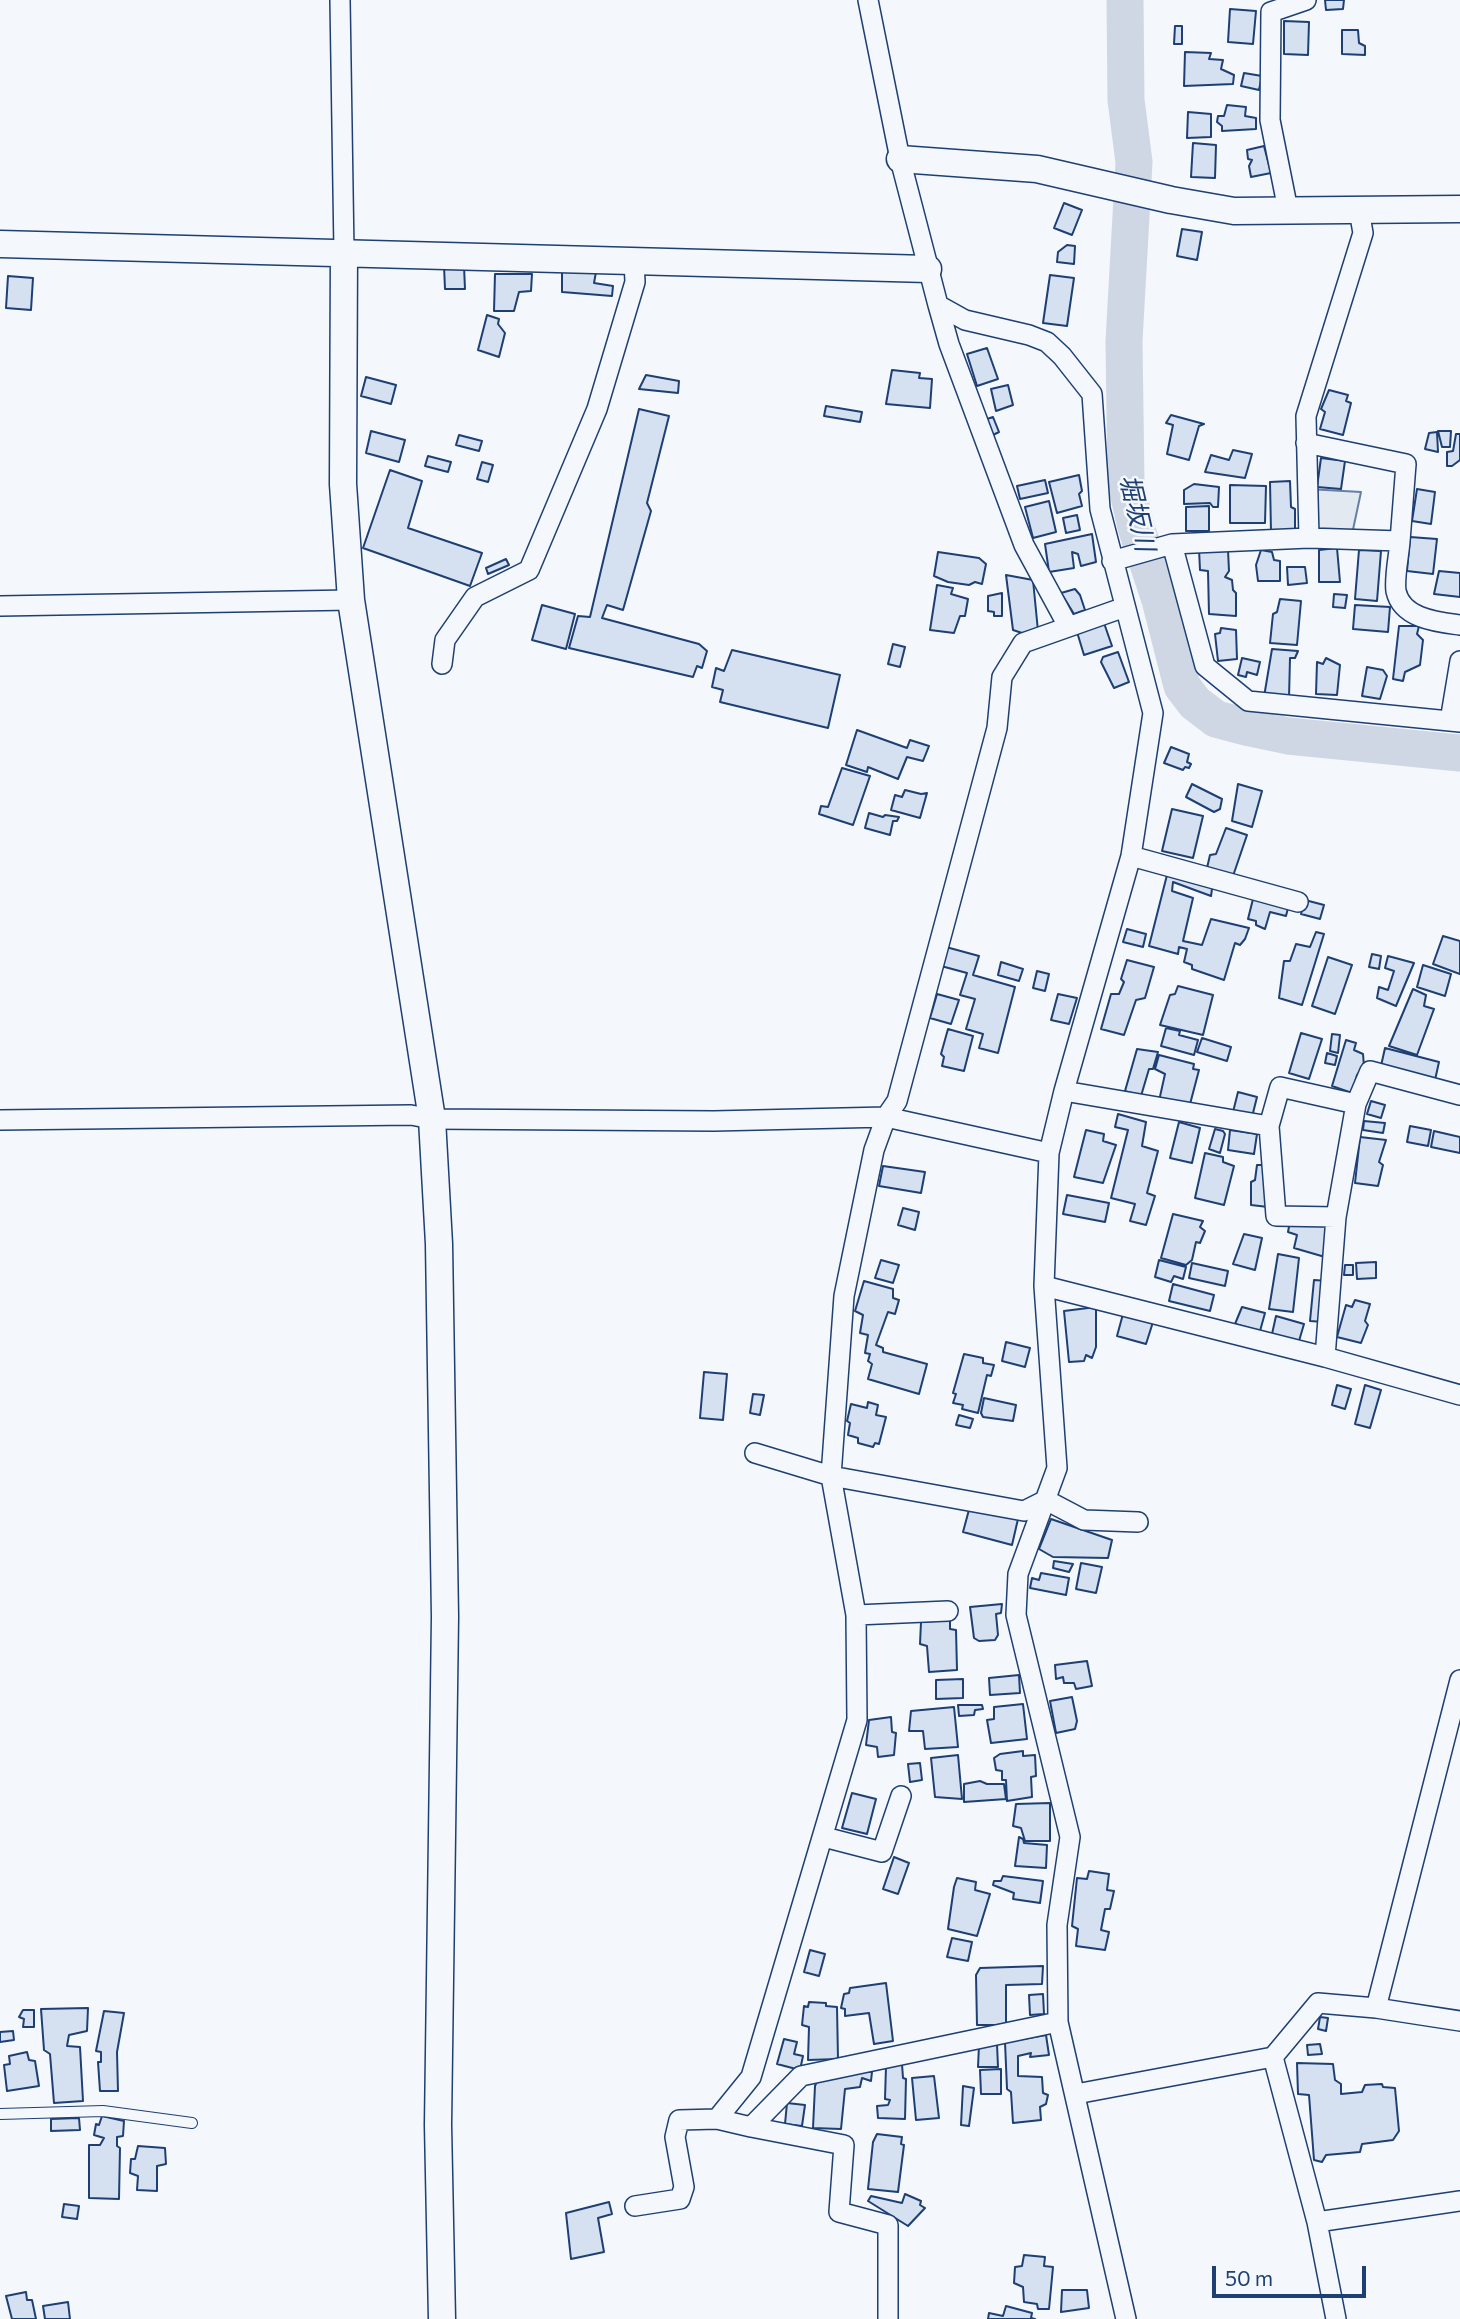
<!DOCTYPE html>
<html>
<head>
<meta charset="utf-8">
<style>
  body { margin:0 }
  #map { position:relative; width:1460px; height:2319px; overflow:hidden; background:#f4f7fb; font-family:Commissioner,sans-serif }
  canvas { display:block }
  .scale { position:absolute; left:1212px; top:2266px; width:154px; height:32px; box-sizing:border-box; border:4px solid #1d3f73; border-top:0; padding-left:9px; font-size:21px; line-height:24px; white-space:nowrap; color:#1d3f73; -webkit-text-stroke:5px #f4f7fb; paint-order:stroke }
</style>
</head>
<body>
<div id="map">
<canvas width="1460" height="2319"></canvas>
<div class="scale">50 m</div>
</div>
<script>
const g = document.querySelector('canvas').getContext('2d');
g.lineJoin = 'round';
function fillPath(path, color) {
  g.fillStyle = color;
  g.fill(path, 'evenodd');
}
function stroke(path, color, width, dash) {
  g.strokeStyle = color;
  g.lineWidth = width;
  g.lineCap = dash ? 'butt' : 'round';
  g.setLineDash(dash || []);
  g.stroke(path);
}
function drawText(font, color, halo, rows, align = 'center') {
  g.font = font + ' Commissioner,"Noto Sans JP",sans-serif';
  g.lineWidth = 5;
  g.setLineDash([]);
  g.textBaseline = 'middle';
  g.strokeStyle = halo;
  g.fillStyle = color;
  for (const [text, x, y, turn = 0] of rows) {
    g.save();
    g.translate(x, y);
    g.rotate((+turn || 0) * Math.PI / 180);
    g.textAlign = isNaN(turn) ? turn : align;
    if (halo) g.strokeText(text, 0, 0);
    g.fillText(text, 0, 0);
    g.restore();
  }
}
const green = new Path2D(`
  M1308 489 1361 492 1351 539 1309 538Z`);
const river = new Path2D(`
  M1125 0 1126 100 1134 162 1124 341 1126 483 1136 527 1160 600 1182 686 1195 703 1216 719 1250 728 1288 736 1460 753`);
const building = new Path2D(`
  M1325 0H1344L1343 9 1326 10Z
  M1230 9 1256 11 1253 44 1228 42Z
  M1284 21 1309 22 1308 55 1284 54Z
  M1175 26H1182V44H1174Z
  M1342 30H1358L1359 43 1365 46V55L1342 54Z
  M1185 52 1211 53 1209 59 1223 60 1221 69 1234 75 1233 84 1184 86Z
  M1244 73 1262 76 1259 90 1241 86Z
  M1227 105 1246 107 1245 116 1256 118V129L1222 131V126L1217 122 1218 116H1224Z
  M1188 112 1211 114V137L1187 138Z
  M1193 143 1216 145 1215 178 1191 177Z
  M1264 146 1271 173 1251 177 1249 166 1252 160 1248 159 1247 150Z
  M1064 203 1082 210 1072 235 1054 228Z
  M1182 229 1202 232 1197 260 1177 256Z
  M1067 245 1075 246 1074 264 1057 262 1058 252Z
  M444 266H464L465 289H445Z
  M562 271 596 272 594 283 613 286 612 296 562 292Z
  M495 274H532L531 291 519 292 514 311H494Z
  M1050 275 1074 278 1067 326 1043 323Z
  M8 276 33 278 31 310 6 308Z
  M487 315 499 319 498 324 505 333 499 357 478 350Z
  M987 348 998 379 977 386 967 354Z
  M892 370 920 373 919 378 932 379 930 408 886 404Z
  M646 375 679 381 678 393 639 389Z
  M366 377 396 385 391 404 361 396Z
  M1008 385 1013 405 996 411 991 389Z
  M1329 390 1348 395 1346 401 1351 403 1343 435 1320 429 1325 412 1321 409Z
  M826 406 862 412 860 422 824 416Z
  M639 409 669 416 647 503 651 511 623 610 607 605 602 618 699 644 707 651 702 668 697 666 693 677 569 648 578 616 590 617Z
  M1171 415 1204 424 1199 426 1189 460 1167 454 1173 425 1166 423Z
  M993 417 999 432 993 435 987 419Z
  M371 431 405 440 399 462 366 453Z
  M1438 431H1451L1450 447H1442Z
  M1437 432 1438 452 1425 449 1429 433Z
  M1456 434H1460V460L1452 466H1447V452L1453 451Z
  M459 435 482 441 479 451 456 445Z
  M1233 450 1252 454 1245 478 1205 472 1211 455 1229 460Z
  M428 456 451 462 448 472 425 466Z
  M1321 458 1345 461 1341 489 1317 487Z
  M482 462 493 465 488 482 477 479Z
  M390 470 422 481 408 528 482 553 470 586 363 548Z
  M1079 475 1082 491 1079 494 1082 506 1057 513 1049 482Z
  M1045 480 1048 493 1020 499 1017 486Z
  M1290 481 1291 507 1295 509V534L1271 532 1270 482Z
  M1194 484 1219 487 1218 507H1213L1210 503 1184 504V490Z
  M1230 485 1266 486 1265 523H1230Z
  M1417 489 1435 492 1431 524 1412 521Z
  M1049 501 1056 532 1033 538 1025 507Z
  M1209 506V531H1186V507Z
  M1077 515 1080 530 1066 533 1063 518Z
  M1092 534 1096 562 1081 566 1078 554 1072 552 1074 568 1049 572 1045 544Z
  M1410 537 1437 539 1433 574 1407 571Z
  M1337 548 1340 582H1319V550Z
  M1199 549 1228 550 1229 571 1225 577 1232 580 1233 590 1236 593V616L1209 614 1208 571 1200 570Z
  M1261 550 1272 552 1274 560 1280 561V581H1258L1256 565Z
  M1359 550 1381 551 1377 601 1355 599Z
  M938 552 979 558 986 564 982 584 975 582 969 585 948 582 934 576Z
  M506 559 509 565 488 574 486 568Z
  M1287 567H1305L1307 583 1288 585Z
  M1439 571 1460 573V597L1434 594Z
  M1006 575 1033 580 1038 631 1022 633 1013 630Z
  M937 585 953 588 951 594 968 599 965 616H960L954 633 930 630Z
  M1075 589 1080 595 1085 610 1074 614 1061 593Z
  M1002 593V616H994V612L988 611V596Z
  M1334 594 1347 595 1345 608 1333 607Z
  M1280 599 1301 601 1297 645 1270 643 1273 614 1277 612Z
  M542 605 575 614 566 649 532 640Z
  M1355 605 1390 607 1388 632 1353 629Z
  M1104 623 1112 646 1084 655 1077 632Z
  M1399 626H1419L1417 634 1423 640 1420 665 1405 672 1403 681 1393 679Z
  M1221 628 1236 630 1237 659 1218 661 1215 634 1220 633Z
  M893 644 905 647 900 667 888 664Z
  M1272 649 1298 651 1295 658H1290L1289 698 1264 697Z
  M732 650 840 675 828 728 720 702 723 690 712 687 716 668 724 671Z
  M1118 652 1129 682 1114 688 1101 662 1103 657Z
  M1242 658 1260 662 1257 675 1247 672 1246 677 1238 675Z
  M1326 658 1340 665 1337 695 1316 694 1317 662 1323 664Z
  M1367 667 1383 670 1387 676 1380 699 1362 696Z
  M857 730 907 748 910 740 929 746 923 761 907 757 898 779 868 767 867 772 846 765Z
  M1171 747 1189 754 1187 762 1191 764 1189 768 1185 767 1183 770 1164 763Z
  M842 768 870 776 853 825 819 814 821 806 828 807Z
  M1192 784 1222 799 1220 809 1214 812 1186 797Z
  M1238 784 1262 791 1252 827 1232 821Z
  M905 790 921 794 927 793 920 818 891 810 895 795 902 797Z
  M1172 809 1203 816 1193 858 1162 851Z
  M869 813 883 817 885 815 899 817 897 821H893L890 835 865 828Z
  M1226 828 1247 835 1233 876 1207 868 1210 855 1216 854Z
  M1167 875 1213 882 1211 896 1173 882 1172 891 1193 898 1183 941 1202 945 1211 919 1249 928 1245 939 1240 945 1235 943 1224 980 1192 969V965L1184 962 1187 949 1179 947 1178 954 1149 946Z
  M1254 895 1289 904 1286 916 1270 912 1265 929 1256 925V921L1248 919Z
  M1305 900 1324 905 1320 919 1301 914Z
  M1127 929 1146 934 1143 947 1123 942Z
  M1316 932 1324 934 1302 1005 1279 998 1284 961H1290L1296 944 1310 947Z
  M1443 936 1460 941V974L1433 964Z
  M946 947 979 956 973 975 1015 987 998 1053 979 1048 983 1034 966 1029 975 999 960 995 967 973 941 966Z
  M1372 954 1381 956 1379 969 1369 967Z
  M1388 956 1414 963 1396 1006 1377 998 1379 987 1388 990 1394 971 1385 968Z
  M1328 957 1352 965 1335 1014 1312 1006Z
  M1127 960 1154 967 1145 998 1136 1000 1124 1035 1101 1029 1111 994H1119L1124 982 1121 979Z
  M1001 962 1023 969 1019 981 998 975Z
  M1423 965 1451 974 1445 996 1417 987Z
  M1037 971 1049 974 1045 991 1033 988Z
  M1178 986 1213 995 1203 1035 1160 1025 1170 995 1175 994Z
  M1413 989 1426 995 1424 1006 1434 1009 1417 1055 1389 1046Z
  M937 994 959 1000 951 1024 930 1018Z
  M1058 994 1077 998 1069 1024 1051 1020Z
  M1166 1028 1180 1031 1179 1035 1198 1040 1194 1055 1161 1046Z
  M948 1029 973 1036 964 1071 942 1066 944 1057 941 1054Z
  M1301 1033 1322 1039 1309 1079 1289 1073Z
  M1332 1034 1340 1035 1338 1053 1330 1051Z
  M1202 1038 1231 1047 1227 1061 1197 1052Z
  M1346 1040 1356 1043 1354 1050 1363 1054 1364 1066 1357 1075 1352 1093 1332 1086Z
  M1385 1048 1439 1062 1435 1080 1381 1066Z
  M1137 1049 1158 1052 1153 1069H1149L1141 1096 1125 1091Z
  M1327 1053 1337 1056 1335 1065 1325 1063Z
  M1159 1055 1194 1064 1193 1069 1199 1070 1189 1108 1159 1101 1165 1074 1155 1069Z
  M1238 1092 1257 1097 1252 1117 1233 1112Z
  M1371 1101 1385 1105 1381 1118 1367 1114Z
  M1118 1114 1146 1122 1142 1146 1158 1151 1147 1193 1155 1196 1146 1225 1130 1221 1135 1204 1111 1198 1128 1130 1115 1127Z
  M1364 1121 1385 1123 1383 1133 1363 1130Z
  M1179 1122 1200 1128 1192 1163 1170 1158Z
  M1410 1126 1431 1130 1428 1146 1407 1142Z
  M1215 1129 1223 1131 1225 1134 1220 1153 1209 1149Z
  M1086 1130 1104 1134 1103 1141 1116 1145 1103 1183 1074 1177Z
  M1230 1130 1257 1134 1254 1154 1228 1150Z
  M1434 1131 1460 1137V1153L1431 1147Z
  M1360 1137 1386 1140 1379 1162 1383 1165 1378 1186 1355 1183Z
  M1205 1153 1223 1157V1162L1234 1166 1224 1205 1195 1198Z
  M1257 1165H1268V1207L1251 1205V1182L1255 1180Z
  M883 1166 925 1172 921 1193 879 1186Z
  M1067 1195 1109 1203 1105 1222 1063 1214Z
  M903 1208 919 1212 915 1230 898 1225Z
  M1173 1214 1203 1221 1200 1227 1205 1231 1200 1243 1196 1242 1192 1260 1186 1265 1161 1258Z
  M1290 1221 1328 1224 1325 1257 1294 1248 1297 1235 1288 1232Z
  M1244 1234 1262 1238 1255 1270 1233 1264Z
  M1278 1254 1299 1258 1293 1312 1269 1309Z
  M881 1260 899 1265 893 1283 875 1278Z
  M1159 1260 1186 1267 1183 1279 1174 1276 1171 1282 1155 1277Z
  M1376 1262V1278L1357 1279 1356 1263Z
  M1192 1263 1228 1271 1225 1286 1189 1278Z
  M1345 1265H1353V1275H1344Z
  M1314 1280 1328 1281 1324 1322 1310 1321Z
  M864 1281 893 1289V1298L899 1300 895 1314 888 1312 876 1345 883 1348V1352L927 1364 919 1394 868 1379 872 1364 868 1361 870 1354 865 1353 868 1335 860 1333 863 1315 855 1311Z
  M1173 1284 1214 1295 1210 1311 1169 1301Z
  M1355 1300 1370 1304 1365 1321 1368 1325 1361 1343 1337 1337 1346 1305 1352 1307Z
  M1096 1307V1347L1092 1358 1086 1355 1084 1361 1069 1362 1064 1311Z
  M1242 1307 1265 1313 1260 1331 1235 1324Z
  M1123 1314 1153 1322 1146 1344 1117 1336Z
  M1276 1316 1304 1324 1299 1341 1272 1334Z
  M1006 1342 1030 1348 1025 1367 1002 1361Z
  M964 1354 983 1358V1363L994 1365 991 1376 987 1375 978 1413 962 1409 963 1405 953 1403 956 1394 953 1393Z
  M704 1372 727 1374 723 1420 700 1418Z
  M1337 1385 1351 1389 1345 1409 1332 1405Z
  M1365 1385 1381 1390 1370 1428 1355 1424Z
  M753 1394 764 1395 760 1415 750 1413Z
  M984 1398 1016 1405 1013 1421 983 1417 981 1413Z
  M868 1402 878 1405 876 1415 886 1417 879 1444 875 1443 873 1447 858 1443V1438L848 1435 850 1423 847 1421 851 1404 867 1408Z
  M959 1415 973 1419 970 1428 956 1425Z
  M970 1506 1018 1519 1012 1545 963 1532Z
  M1051 1519 1112 1540 1108 1558 1053 1557 1039 1549Z
  M1054 1561 1073 1564 1069 1572 1053 1568Z
  M1081 1563 1102 1567 1096 1593 1076 1589Z
  M1041 1573 1069 1578 1066 1595 1030 1588 1032 1578 1039 1580Z
  M1002 1604 1001 1613 996 1614 998 1635 995 1640 979 1641 974 1638 970 1607Z
  M950 1620V1629L956 1630 957 1670 929 1672 927 1646 920 1644 921 1622Z
  M1087 1661 1092 1686 1076 1689 1074 1683H1064L1063 1677 1056 1679 1055 1665Z
  M1019 1675 1020 1693 990 1695 989 1678Z
  M963 1679V1698L936 1699V1680Z
  M1072 1697 1077 1721 1075 1729 1056 1733 1050 1701Z
  M1023 1704 1027 1739 991 1743 987 1720 994 1719V1707Z
  M958 1705H982L983 1709 975 1710 974 1715 959 1716Z
  M954 1707 958 1747 925 1749 923 1731H909L911 1711Z
  M891 1717 892 1732 896 1733 894 1755 878 1757 877 1747 866 1745 869 1720Z
  M1023 1751V1756L1035 1755 1036 1776 1031 1777 1032 1797 1007 1801 1006 1780H1002V1771L996 1770 994 1758 1000 1754Z
  M958 1755 962 1799 935 1797 931 1758Z
  M920 1763 922 1780 910 1782 908 1764Z
  M980 1781 987 1784H1004L1006 1799 964 1802V1784Z
  M852 1793 876 1799 867 1834 842 1828Z
  M1050 1803V1841H1025L1021 1828 1013 1826 1016 1804Z
  M1019 1837 1023 1839 1024 1843 1047 1845 1046 1868 1015 1866Z
  M894 1857 909 1863 898 1894 883 1889Z
  M1089 1871 1109 1874 1107 1890 1114 1891 1110 1909H1105L1101 1930 1109 1932 1105 1950 1076 1946 1078 1929 1072 1926 1077 1878 1087 1879Z
  M1003 1876 1043 1881 1040 1903 1013 1899 1014 1893 993 1885 994 1881H1001Z
  M957 1878 976 1882 975 1890 990 1894 977 1936 948 1929 954 1887Z
  M952 1938 972 1942 968 1961 947 1957Z
  M810 1950 825 1954 819 1976 804 1972Z
  M1043 1966 1042 1984 1006 1985V2025H977L976 1975 980 1968Z
  M886 1983 893 2041 874 2044 869 2013 845 2016V2009L841 2008 844 1994 849 1993 850 1988Z
  M1043 1994 1044 2014 1030 2015 1029 1995Z
  M809 2002 826 2003V2006L837 2007 838 2059 808 2060 809 2027 802 2025 804 2006 808 2007Z
  M88 2008 87 2031 69 2035 67 2046 80 2047 83 2101 54 2103 50 2054 44 2050 41 2009Z
  M23 2010H34V2027H23L24 2019 19 2017Z
  M104 2011 124 2013 117 2052 118 2091H100L98 2062H101V2052L96 2051Z
  M1320 2017 1328 2018 1326 2031 1318 2029Z
  M13 2031 14 2040 0 2042V2032Z
  M1046 2035 1049 2055 1030 2057 1031 2053 1018 2056V2076L1042 2077 1043 2093 1048 2095 1046 2104 1040 2107 1041 2120 1013 2123 1011 2092 1007 2089 1005 2042Z
  M784 2039 797 2042 794 2054 803 2056 800 2070 777 2064Z
  M997 2044 998 2067H978L979 2045Z
  M1320 2044 1322 2054 1308 2055 1307 2045Z
  M27 2052 29 2060 35 2061 39 2086 7 2091 4 2065 10 2064 9 2056Z
  M1297 2063 1333 2064 1335 2080 1341 2084V2094L1362 2092 1365 2085 1382 2084 1383 2087 1395 2088 1399 2131 1393 2140 1362 2144 1360 2152 1326 2155 1322 2162 1314 2160 1309 2095 1298 2094Z
  M902 2064 903 2078 906 2079 905 2119 878 2118 877 2106 888 2105 890 2100 885 2099 886 2066Z
  M1001 2069V2094H981L980 2070Z
  M849 2070 872 2072 871 2081 862 2078 860 2087 845 2089 841 2129 813 2128 815 2086 818 2079Z
  M934 2076 939 2118 916 2120 912 2078Z
  M963 2086 974 2088 969 2126 961 2125Z
  M787 2103 805 2105 802 2126 785 2124Z
  M102 2116 124 2121 123 2136 117 2137V2146L120 2148 119 2199 89 2198V2145H100L104 2138 94 2135 96 2124 99 2125Z
  M79 2118 80 2130 51 2131V2119Z
  M877 2134 902 2137 901 2144 904 2145 898 2192 868 2189 873 2142Z
  M138 2146 165 2148 166 2164 157 2166V2191L137 2190 138 2176 130 2173 131 2159H135Z
  M905 2194 921 2201 920 2205 925 2208 908 2226 868 2201 871 2196 902 2203Z
  M609 2202 612 2214 598 2218 604 2252 571 2259 566 2213Z
  M64 2204 79 2206 77 2219 62 2217Z
  M1024 2255 1045 2257 1044 2266 1053 2267 1049 2309H1038L1037 2304 1024 2302 1023 2287 1014 2283 1015 2267 1022 2266Z
  M1062 2290H1087L1089 2308 1061 2312Z
  M26 2292 27 2300H32L36 2319H12L6 2296Z
  M68 2302 70 2319H45L43 2306Z
  M1006 2306 1032 2313 1031 2318 1035 2319H988L989 2313 1003 2316Z`);
const lane = new Path2D(`
  M0 2114 103 2111 192 2123`);
const street = new Path2D(`
  M340 0 344 252
  M868 0 900 159 938 305 965 320 1029 335 1047 342 1062 356 1092 394 1100 509 1153 713 1131 856 1064 1091 1049 1153 1044 1286 1057 1468 1018 1574 1016 1615 1070 1837 1057 1925 1058 2022 1126 2319
  M1288 210 1270 120 1271 12 1306 0
  M938 305 949 344 1024 545 1068 626
  M1306 443 1406 464 1400 541
  M1309 538 1306 416 1363 233 1359 210
  M1172 544 1205 666 1248 701 1460 722
  M1112 561 1172 544 1309 538 1400 541C1399 555 1394 578 1396 591 1402 619 1438 622 1460 625
  M0 606 351 600
  M442 664 445 640 475 597 529 570 597 409 635 282 634 260
  M1450 721 1460 661
  M1131 856 1298 902
  M1064 1091 1269 1126 1280 1087 1356 1104
  M0 1120 411 1115 432 1119 714 1121 886 1117 1049 1153
  M1269 1126 1276 1216 1336 1217
  M1044 1286 1325 1357 1460 1395
  M1325 1357 1336 1217 1356 1104 1370 1071 1460 1095
  M755 1453 831 1476 1024 1511 1046 1500 1084 1520 1138 1522
  M856 1615 948 1611
  M824 1837 882 1852 901 1796
  M1376 2008 1460 1680
  M1273 2057 1317 2222 1336 2319
  M1076 2094 1273 2057 1318 2003 1376 2008 1460 2021
  M717 2119 751 2077 857 1720 856 1615 831 1476 844 1296 874 1150 886 1117 897 1101 997 728 1002 677 1023 643 1125 607
  M751 2127 844 2145 839 2212 888 2225V2319
  M635 2206 680 2199 684 2187 675 2137 679 2120 717 2119 751 2127 801 2076 1058 2022
  M1317 2222 1460 2201`);
const secondary = new Path2D(`
  M900 159 1037 169 1171 200 1234 211 1460 209
  M0 244 928 269
  M344 252 343 484 351 600 432 1119 439 1244 445 1617 438 2125 442 2319`);
const waterNames = [
  ["堀坂川",1137,513,77]
];
fillPath(green, '#e3e9f0');
stroke(green, '#687fa3', 2);
stroke(river, '#cfd7e4', 37);
fillPath(building, '#d5e0f0');
stroke(building, '#1d3f73', 2);
stroke(lane, '#1d3f73', 12);
stroke(street, '#1d3f73', 22);
stroke(secondary, '#1d3f73', 29);
stroke(lane, '#f4f7fb', 10);
stroke(street, '#f4f7fb', 19);
stroke(secondary, '#f4f7fb', 26);
drawText('italic 26px', '#1d3f73', '#f4f7fb', waterNames);
</script>
</body>
</html>
